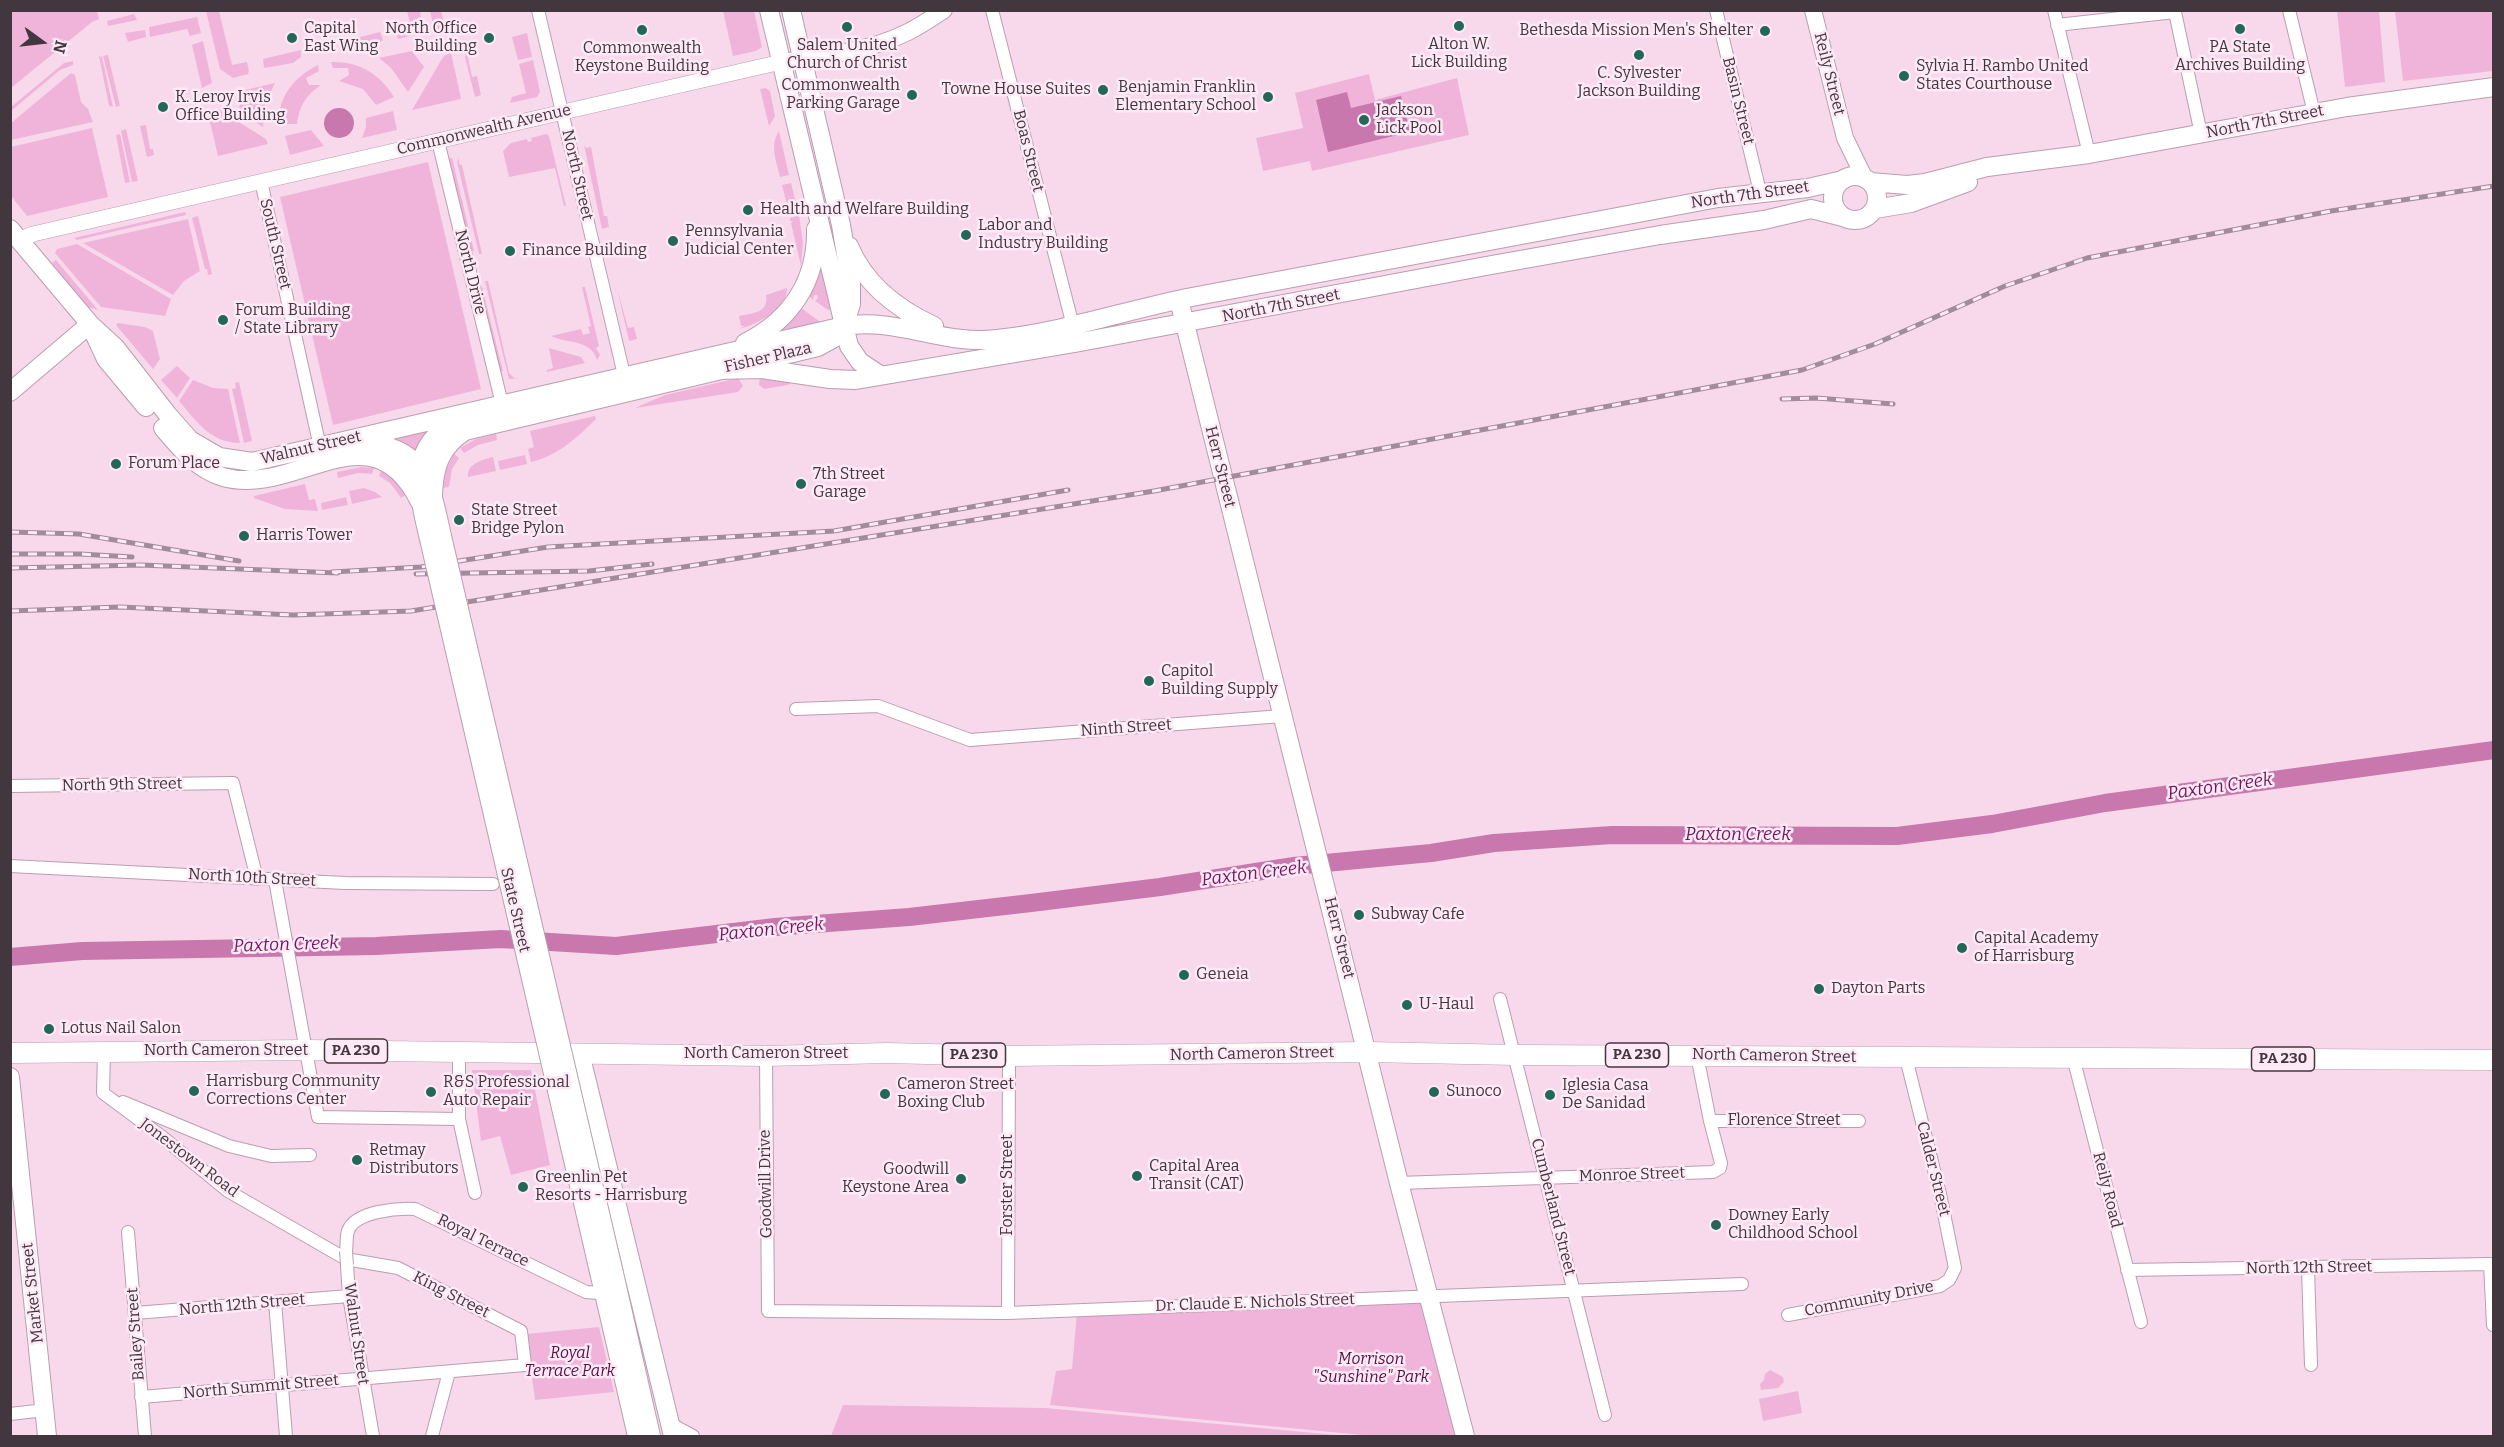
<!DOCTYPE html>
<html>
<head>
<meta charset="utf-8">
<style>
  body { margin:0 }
  #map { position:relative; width:2504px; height:1447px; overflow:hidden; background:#f8d9ec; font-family:Bitter,serif }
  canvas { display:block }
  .frame { position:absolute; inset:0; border:12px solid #43373f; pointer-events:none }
  .north { position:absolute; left:12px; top:12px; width:60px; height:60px; -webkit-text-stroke:4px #feeaf6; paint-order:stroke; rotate:105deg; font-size:16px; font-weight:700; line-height:24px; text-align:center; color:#43373f }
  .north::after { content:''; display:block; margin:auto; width:21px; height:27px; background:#43373f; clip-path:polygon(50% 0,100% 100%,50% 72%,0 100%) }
</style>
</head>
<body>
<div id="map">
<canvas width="2504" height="1447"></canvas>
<div class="frame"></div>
<div class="north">N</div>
</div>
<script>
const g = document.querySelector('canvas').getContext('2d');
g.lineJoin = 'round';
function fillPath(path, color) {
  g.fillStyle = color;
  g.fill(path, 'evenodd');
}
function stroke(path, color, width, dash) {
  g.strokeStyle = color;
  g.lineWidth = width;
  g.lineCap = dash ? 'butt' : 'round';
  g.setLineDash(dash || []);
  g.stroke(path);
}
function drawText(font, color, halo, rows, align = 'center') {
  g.font = font + ' Bitter,serif';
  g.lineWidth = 5;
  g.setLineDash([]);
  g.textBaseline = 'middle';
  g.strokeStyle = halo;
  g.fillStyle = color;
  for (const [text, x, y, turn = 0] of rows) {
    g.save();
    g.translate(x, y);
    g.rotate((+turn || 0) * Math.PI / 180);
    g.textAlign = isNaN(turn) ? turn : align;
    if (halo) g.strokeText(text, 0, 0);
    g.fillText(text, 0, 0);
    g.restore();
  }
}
const green = new Path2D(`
  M10 11H97L99 19 92 22 11 88Z
  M206 11H219L232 65 247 62 249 71 248 74 233 78 220 69Z
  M407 11H420L421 19 413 35 398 39 395 32H397L396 26 410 23Z
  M430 11H441L446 31 434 29Z
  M723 11H754L762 47 756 51 733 56Z
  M2337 11H2379L2385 82 2345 87Z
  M2395 11H2493V71L2403 81Z
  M134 14 137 20 108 26 107 21Z
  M197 17 201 33 190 36 187 29 150 37 149 27Z
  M145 30 146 37 128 42 125 33Z
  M380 32 383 39 380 43 354 49 343 47 341 42Z
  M527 33 532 57 518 60 512 37Z
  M203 41 212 83 202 88 192 45Z
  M468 46 471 51 467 53 472 77 477 76 481 95 475 97 465 57Z
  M301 50V57L293 63 264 68 263 59Z
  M412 51 424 67 408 92 391 68 379 58Z
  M451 52 461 99 412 110 443 57Z
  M108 55 120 106 116 107 103 56Z
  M99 56 102 57 113 107 109 106Z
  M533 60 540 92 537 97 510 103 512 97 526 93 519 64Z
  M73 61V65L60 70 11 111V107L64 63Z
  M331 62C359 61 380 74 394 97L376 105 363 89 339 81 349 75 348 68H333Z
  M318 65 319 71 306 78 309 85H321C306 95 299 106 297 124H278C279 96 293 78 318 65Z
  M71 73 75 75 81 102 88 109 93 122 11 140V123Z
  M1369 74 1375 100 1457 78 1469 135 1312 171 1310 161 1263 171 1256 138 1303 128 1295 93Z
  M275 83 265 104 263 127 238 111 242 99 241 91Z
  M765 88 770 91 775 116 769 126 760 89Z
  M207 109H218L266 139 268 144 218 156Z
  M393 111 397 130 362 138 366 127V118Z
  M146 125 150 149H153L154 155 147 157 140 126Z
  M92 128 108 197 27 216 11 196V147Z
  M126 129 138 181 132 182 121 131Z
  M311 130 324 146 290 155 285 136Z
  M779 131 789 175 780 177C777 162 769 146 779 131Z
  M120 134 130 182 125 183 116 135Z
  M546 134 549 136 566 206H564L555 168 509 177 503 151 511 143 527 139 528 142 532 141 531 138Z
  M584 145 586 148 591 147 604 216H607L609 227 602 229Z
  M449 158H452L474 251H471Z
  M459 158V164L462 165 482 254H479L457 162Z
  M428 162 481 389 333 425 280 197Z
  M791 183 797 207 788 209 782 185Z
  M185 212 186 215 77 240 74 238Z
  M799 215 803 243 801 266 791 223 793 221H790V218Z
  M198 216 212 274 208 275 207 269H205L192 218Z
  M188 219 200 271 184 281 173 295 83 243Z
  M77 244 171 299 165 316 101 307 55 253 57 249Z
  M56 260 98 310 88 307 52 263Z
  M821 264 833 309 828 310 815 301 818 298 817 295H814L813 300 809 296Z
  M485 281H488L509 373 514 378H520L509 379Z
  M480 287H482L503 371H500Z
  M582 287H585L599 346 596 348 600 355 597 360C591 339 567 344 551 336L581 329 583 335 590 333 588 327 591 326Z
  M617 288 628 328 634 327 637 339 629 341Z
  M787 288C788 309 758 324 739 329L745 326H741L739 316C753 313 769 313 766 295Z
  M801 308 819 321 820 325 772 335 788 323Z
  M118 323 145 327 153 331 160 359 153 369 116 325Z
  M549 348 581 357 585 363 547 372V370L553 368Z
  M177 366 190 378 177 398 161 380Z
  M760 376 791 382 788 385 764 389 759 385Z
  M738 378 743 386 738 392 635 408 665 395Z
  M193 380 213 388 228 389 240 443C211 443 197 422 179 401Z
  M239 382 252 441 244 443 232 389 236 388 235 383Z
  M595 416 596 419C577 438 557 456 531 462L528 449 534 447 530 431Z
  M426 427 428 435 419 450 413 452 387 440Z
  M496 434 497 440 478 445 464 453 460 448 476 439Z
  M454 454 459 458 452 469 449 487 443 488 445 470Z
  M525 455 527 464 500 470 498 461Z
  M493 457 496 471 468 477C467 464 481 460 493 457Z
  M361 467 374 468 372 474 358 473 338 478 337 472Z
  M381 471 392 477 406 495 401 498 390 483 379 476Z
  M305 484 309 500 315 499 318 511 285 509 254 498V496Z
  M364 488 375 492 382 497 352 504 349 491Z
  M346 497 348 505 322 510 321 503Z
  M472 1070H531L550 1165 511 1175 500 1136 481 1141Z
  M1421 1301 1459 1436H1373L1050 1405 1056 1371 1072 1369 1077 1312Z
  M599 1327 614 1392 535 1400 526 1334Z
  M1770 1370 1783 1377 1784 1382 1778 1388 1761 1390 1760 1384 1764 1380 1765 1374Z
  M1798 1391 1802 1413 1763 1421 1759 1399Z
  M843 1405 1045 1408 1347 1436H831Z`);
const water = new Path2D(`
  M1347 92 1351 108 1401 96 1410 132 1328 152 1316 100Z
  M324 123a15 15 0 1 1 30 0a15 15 0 1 1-30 0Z`);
const river = new Path2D(`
  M10 957 82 951 376 946 501 939 616 946 775 927 909 917 1031 903 1160 887 1294 866 1431 853 1494 843 1612 835 1897 836 1992 824 2105 803 2494 750`);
const minor = new Path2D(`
  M538 10 624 375
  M992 10 1073 326
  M1716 10 1760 192
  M2054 10 2089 154
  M2289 10 2314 113
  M2057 25 2175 12 2201 134
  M438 141 502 404
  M261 181 320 447
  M796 709 878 706 970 740 1282 716
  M10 786 233 783 257 879
  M10 866 345 883 493 884
  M275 880 318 1117 459 1119
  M1500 999 1605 1415
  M104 1051 103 1093 161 1136 228 1191 346 1259 398 1268 521 1331 525 1365 141 1397
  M459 1052V1119L475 1193
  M766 1056 768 1311 1008 1313 1742 1284
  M2073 1057 2141 1322
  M123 1102 229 1146 271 1156 310 1155
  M1710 1121H1859
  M1399 1183 1713 1172 1720 1168 1721 1163 1710 1121 1697 1055
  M128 1232 145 1436
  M346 1251C347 1245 346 1237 348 1231 355 1211 398 1208 415 1209L586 1292 611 1294
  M347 1265 349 1296 373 1436
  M2308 1268 2311 1365
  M2127 1270 2490 1264 2493 1325
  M275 1302 286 1436
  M135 1313 349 1296
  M1008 1313 1009 1056
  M1788 1315 1940 1286 1949 1280 1955 1268 1940 1194 1906 1058
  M10 1414 45 1410
  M669 1423 693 1436
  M432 1436 449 1372`);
const tertiary = new Path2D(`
  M19 240 33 234 781 62`);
const secondary = new Path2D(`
  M1813 10 1845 138 1865 179
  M781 62C822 57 870 51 908 32 920 26 932 18 944 10`);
const primary = new Path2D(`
  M769 10 849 346 860 362 880 375
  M1833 198a22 22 0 1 1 44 0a22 22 0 1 1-44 0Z
  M1870 182 1907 185 1925 183 1987 167 2089 154 2347 107 2494 87
  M1875 209 1911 203 1968 182
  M10 229 90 324 115 347 168 415 190 440 219 457 252 462 844 326C898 317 944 346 997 339 1063 332 1126 310 1192 297 1367 264 1543 231 1718 198L1808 188 1843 180
  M849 246C865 285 897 309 934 326
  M1179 300 1399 1183 1465 1436
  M93 331 106 359 146 407
  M745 343C791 320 817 281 816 229
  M717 370 762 369 830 379 856 380 1075 343 1486 266 1660 235 1764 220 1811 209 1843 217
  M10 392 90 324
  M163 428C180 448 197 469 223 477 296 498 371 403 420 502
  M360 441C426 447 430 482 442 536
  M433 495C434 467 440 447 465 431L818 347 836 337 844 326 851 304V284L841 225 791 10
  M429 539C417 489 406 446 460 418
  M580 1053 673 1436
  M10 1077 47 1436
  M614 1273 651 1436
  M600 1276 637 1436`);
const trunk = new Path2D(`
  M10 1053 306 1050 766 1056 887 1053 1009 1056 1368 1052 1516 1055 2494 1060`);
const rail = new Path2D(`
  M1782 399 1816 398 1893 404
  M10 532 79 534 239 561
  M10 554H80L132 557
  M10 568 141 565 338 573
  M332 572 421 567 548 547 834 531 1068 490
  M416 574 589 571 652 564
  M10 611 120 607 293 615 411 611 1154 491 1802 370 1875 344 2005 286 2087 258 2331 211 2494 186`);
const minorBridge = new Path2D(`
  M346 1251 347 1265`);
const primaryBridge = new Path2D(`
  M442 536 614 1273
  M429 539 600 1276`);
const markers = [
  [1459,26,6,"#236758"],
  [847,27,6,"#236758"],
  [2240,29,6,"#236758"],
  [642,30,6,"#236758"],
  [1765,31,6,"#236758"],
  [292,38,6,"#236758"],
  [489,38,6,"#236758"],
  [1639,55,6,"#236758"],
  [1904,76,6,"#236758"],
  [1103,90,6,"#236758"],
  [912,95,6,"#236758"],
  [1268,97,6,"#236758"],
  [163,107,6,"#236758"],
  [1364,120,6,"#236758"],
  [748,210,6,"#236758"],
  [966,235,6,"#236758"],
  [673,241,6,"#236758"],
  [510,251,6,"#236758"],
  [223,320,6,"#236758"],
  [116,464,6,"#236758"],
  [801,484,6,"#236758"],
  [459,520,6,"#236758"],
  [244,536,6,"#236758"],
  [1149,681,6,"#236758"],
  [1359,915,6,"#236758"],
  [1962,948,6,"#236758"],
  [1184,975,6,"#236758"],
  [1819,989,6,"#236758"],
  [1407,1005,6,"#236758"],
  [49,1029,6,"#236758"],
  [194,1091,6,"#236758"],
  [431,1092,6,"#236758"],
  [1434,1092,6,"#236758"],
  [885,1094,6,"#236758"],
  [1550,1095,6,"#236758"],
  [357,1160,6,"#236758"],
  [1137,1176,6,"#236758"],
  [961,1179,6,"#236758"],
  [523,1187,6,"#236758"],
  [1716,1225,6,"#236758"]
];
const shields = [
  [356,1051,63],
  [974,1055,63],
  [1637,1055,63],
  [2283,1059,63]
];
const shieldNames = [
  ["PA 230",356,1051],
  ["PA 230",974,1055],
  ["PA 230",1637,1055],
  ["PA 230",2283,1059]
];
const poiNames = [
  ["Capital",304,29],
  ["East Wing",304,47],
  ["North Office",477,29,"right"],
  ["Building",477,47,"right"],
  ["Bethesda Mission Men's Shelter",1753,31,"right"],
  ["Alton W.",1459,45,"center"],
  ["Lick Building",1459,63,"center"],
  ["Salem United",847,46,"center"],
  ["Church of Christ",847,64,"center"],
  ["PA State",2240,48,"center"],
  ["Archives Building",2240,66,"center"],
  ["Commonwealth",642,49,"center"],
  ["Keystone Building",642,67,"center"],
  ["Sylvia H. Rambo United",1916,67],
  ["States Courthouse",1916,85],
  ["C. Sylvester",1639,74,"center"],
  ["Jackson Building",1639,92,"center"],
  ["Commonwealth",900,86,"right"],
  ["Parking Garage",900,104,"right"],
  ["Benjamin Franklin",1256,88,"right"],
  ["Elementary School",1256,106,"right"],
  ["Towne House Suites",1091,90,"right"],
  ["K. Leroy Irvis",175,98],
  ["Office Building",175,116],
  ["Jackson",1376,111],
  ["Lick Pool",1376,129],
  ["Health and Welfare Building",760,210],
  ["Labor and",978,226],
  ["Industry Building",978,244],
  ["Pennsylvania",685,232],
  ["Judicial Center",685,250],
  ["Finance Building",522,251],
  ["Forum Building",235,311],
  ["/ State Library",235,329],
  ["Forum Place",128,464],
  ["7th Street",813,475],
  ["Garage",813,493],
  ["State Street",471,511],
  ["Bridge Pylon",471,529],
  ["Harris Tower",256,536],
  ["Capitol",1161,672],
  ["Building Supply",1161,690],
  ["Subway Cafe",1371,915],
  ["Capital Academy",1974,939],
  ["of Harrisburg",1974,957],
  ["Geneia",1196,975],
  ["Dayton Parts",1831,989],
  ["U-Haul",1419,1005],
  ["Lotus Nail Salon",61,1029],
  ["Harrisburg Community",206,1082],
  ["Corrections Center",206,1100],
  ["R&S Professional",443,1083],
  ["Auto Repair",443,1101],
  ["Cameron Street",897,1085],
  ["Boxing Club",897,1103],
  ["Iglesia Casa",1562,1086],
  ["De Sanidad",1562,1104],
  ["Sunoco",1446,1092],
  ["Retmay",369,1151],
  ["Distributors",369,1169],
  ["Capital Area",1149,1167],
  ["Transit (CAT)",1149,1185],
  ["Goodwill",949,1170,"right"],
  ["Keystone Area",949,1188,"right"],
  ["Greenlin Pet",535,1178],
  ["Resorts - Harrisburg",535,1196],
  ["Downey Early",1728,1216],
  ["Childhood School",1728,1234]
];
const streetNames = [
  ["Reily Street",1829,74,76],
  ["Basin Street",1738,101,76],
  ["North 7th Street",2265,122,-11],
  ["Commonwealth Avenue",484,130,-13],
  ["Boas Street",1028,151,76],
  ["North Street",577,175,77],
  ["North 7th Street",1750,195,-8],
  ["South Street",275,244,77],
  ["North Drive",470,272,76],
  ["North 7th Street",1281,306,-11],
  ["Fisher Plaza",768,358,-13],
  ["Walnut Street",311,448,-13],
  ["Herr Street",1220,467,76],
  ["Ninth Street",1126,728,-4],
  ["North 9th Street",122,785,-1],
  ["North 10th Street",252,878,3],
  ["State Street",515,910,77],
  ["Herr Street",1339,938,76],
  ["North Cameron Street",226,1051],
  ["North Cameron Street",766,1054],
  ["North Cameron Street",1252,1054,-1],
  ["North Cameron Street",1774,1056,1],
  ["Florence Street",1784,1121],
  ["Jonestown Road",189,1158,37],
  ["Calder Street",1933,1169,76],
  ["Monroe Street",1632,1175,-2],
  ["Goodwill Drive",766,1184,-91],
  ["Forster Street",1008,1185,-90],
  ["Reily Road",2107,1190,76],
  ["Cumberland Street",1553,1207,76],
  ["Royal Terrace",483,1241,26],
  ["North 12th Street",2309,1268,-1],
  ["Market Street",33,1293,-96],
  ["King Street",451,1295,27],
  ["Community Drive",1869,1299,-11],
  ["Dr. Claude E. Nichols Street",1255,1303,-2],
  ["North 12th Street",242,1305,-5],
  ["Bailey Street",136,1334,-94],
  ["Walnut Street",356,1334,82],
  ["North Summit Street",261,1387,-5]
];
const parkNames = [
  ["Royal",570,1354],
  ["Terrace Park",570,1372],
  ["Morrison",1371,1360],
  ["\"Sunshine\" Park",1371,1378]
];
const waterNames = [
  ["Paxton Creek",2220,787,-8],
  ["Paxton Creek",1738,835],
  ["Paxton Creek",1254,874,-7],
  ["Paxton Creek",771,930,-6],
  ["Paxton Creek",286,945,-2]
];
fillPath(green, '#f0b4da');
fillPath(water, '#c878ad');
stroke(river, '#c878ad', 18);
stroke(minor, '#bb9db0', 14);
stroke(tertiary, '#bb9db0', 16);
stroke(secondary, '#bb9db0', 18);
stroke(primary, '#bb9db0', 20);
stroke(trunk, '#bb9db0', 21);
stroke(minor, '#fff', 12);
stroke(tertiary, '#fff', 15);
stroke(secondary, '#fff', 16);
stroke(primary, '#fff', 18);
stroke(trunk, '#fff', 20);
stroke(rail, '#a28c9a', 5);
stroke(rail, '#feeaf6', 3, [9]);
stroke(minorBridge, '#bb9db0', 14, []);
stroke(primaryBridge, '#bb9db0', 20, []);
stroke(minorBridge, '#fff', 12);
stroke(primaryBridge, '#fff', 18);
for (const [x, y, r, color] of markers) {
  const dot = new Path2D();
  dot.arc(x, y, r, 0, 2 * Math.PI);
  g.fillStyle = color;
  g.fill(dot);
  stroke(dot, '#feeaf6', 2);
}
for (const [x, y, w] of shields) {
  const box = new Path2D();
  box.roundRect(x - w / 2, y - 12, w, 24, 4.5);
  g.fillStyle = '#feeaf6';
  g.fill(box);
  stroke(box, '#43373f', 1.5);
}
drawText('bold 15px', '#43373f', null, shieldNames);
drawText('16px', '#43373f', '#feeaf6', poiNames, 'left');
drawText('16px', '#43373f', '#feeaf6', streetNames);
drawText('italic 16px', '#581045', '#feeaf6', parkNames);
drawText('italic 18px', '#76165e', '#feeaf6', waterNames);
</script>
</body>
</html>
